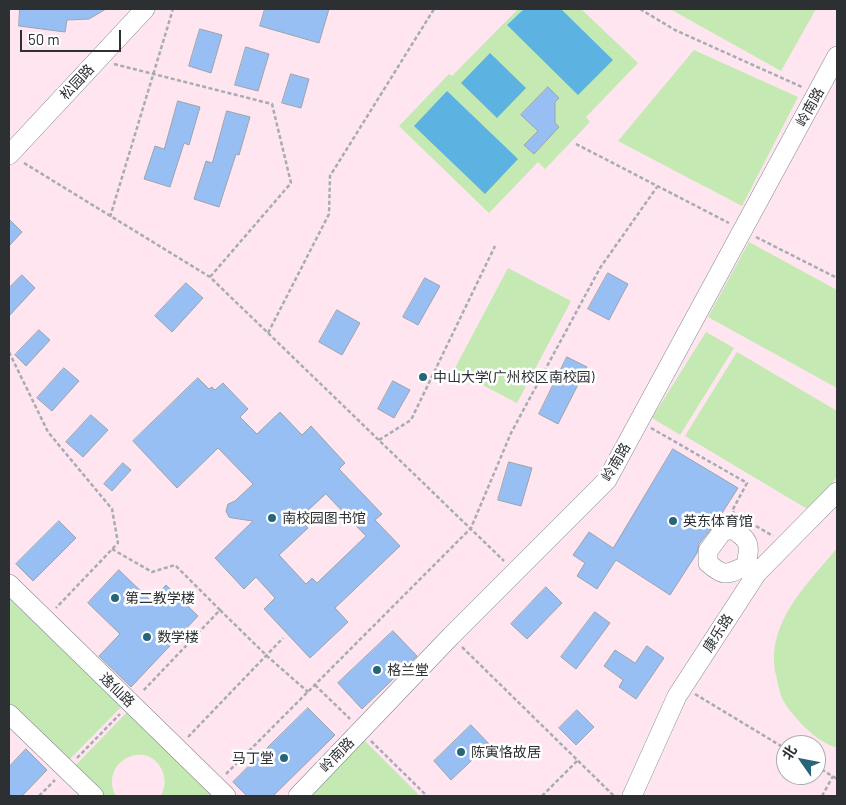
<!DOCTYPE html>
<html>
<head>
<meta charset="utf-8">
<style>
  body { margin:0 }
  #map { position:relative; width:846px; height:805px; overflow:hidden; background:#f2f8ff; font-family:Barlow,"Noto Sans SC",sans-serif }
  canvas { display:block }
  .frame { position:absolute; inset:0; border:10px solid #2d3033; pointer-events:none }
  .north { position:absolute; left:776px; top:735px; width:50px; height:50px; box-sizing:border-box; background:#fff; border:1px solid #abacad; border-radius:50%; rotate:303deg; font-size:14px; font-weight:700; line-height:20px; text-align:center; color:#2d3033 }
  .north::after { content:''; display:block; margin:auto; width:18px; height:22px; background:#27657b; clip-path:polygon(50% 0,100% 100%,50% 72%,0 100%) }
  .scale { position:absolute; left:20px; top:30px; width:101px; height:22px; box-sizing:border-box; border:2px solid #2d3033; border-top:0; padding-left:6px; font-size:15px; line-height:18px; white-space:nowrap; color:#2d3033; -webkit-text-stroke:4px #fff; paint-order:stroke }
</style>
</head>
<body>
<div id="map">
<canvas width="846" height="805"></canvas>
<div class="frame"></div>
<div class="north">北</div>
<div class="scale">50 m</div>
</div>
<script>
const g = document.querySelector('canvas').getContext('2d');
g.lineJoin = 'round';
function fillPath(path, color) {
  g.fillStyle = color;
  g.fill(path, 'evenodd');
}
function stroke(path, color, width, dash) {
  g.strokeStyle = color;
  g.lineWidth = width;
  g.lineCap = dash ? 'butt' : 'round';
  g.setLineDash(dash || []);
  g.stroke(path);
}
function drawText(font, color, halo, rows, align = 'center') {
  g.font = font + ' Barlow,"Noto Sans SC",sans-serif';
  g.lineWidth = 5;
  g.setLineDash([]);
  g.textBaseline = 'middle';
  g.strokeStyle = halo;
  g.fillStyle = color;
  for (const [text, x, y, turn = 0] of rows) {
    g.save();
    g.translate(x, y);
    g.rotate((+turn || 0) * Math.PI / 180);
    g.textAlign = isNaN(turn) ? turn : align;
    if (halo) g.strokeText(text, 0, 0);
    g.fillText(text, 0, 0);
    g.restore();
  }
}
const education = new Path2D(`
  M9 9H837V796H9ZM786 745H816V775H786Z`);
const green = new Path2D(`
  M518 9H581L638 63 586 117 590 122 545 169 538 162 489 213 399 126 449 74 452 76Z
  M670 9H816L781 71Z
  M694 50 798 97 742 206 618 141Z
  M749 242 837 290V388L708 317Z
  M508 268 571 301 517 403 454 370Z
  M706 332 734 348 680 435 652 418Z
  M737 352 837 411V476L814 513 685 436Z
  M837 548V748C819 742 804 728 792 713 780 698 780 693 776 675 765 623 807 585 837 548Z
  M9 591 124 704 67 762 9 705Z
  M131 708 221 796H161C165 788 166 779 162 770 146 737 98 763 116 796H99L72 769Z
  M362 738 420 796H306Z`);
const water = new Path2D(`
  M524 9H561L613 60 578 95 507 25Z
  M490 53 526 88 497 118 461 83Z
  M447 91 518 159 485 194 414 126Z`);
const building = new Path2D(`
  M20 9H106L89 19 67 20 65 32 19 26Z
  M265 9H329L319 43 260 26Z
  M200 29 222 35 211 73 189 66Z
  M246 47 269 54 258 91 235 85Z
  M291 74 309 79 301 108 282 103Z
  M548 87 559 98 555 102V123L559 127 534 154 524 145 538 131 521 115Z
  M178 101 200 107 189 145 184 143 170 187 144 179 155 146 164 149Z
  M227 111 250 117 239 155 236 154 219 207 194 199 206 161 212 163Z
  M9 219 22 232 9 246Z
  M608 273 628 284 609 320 588 309Z
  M22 275 35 288 9 316V288Z
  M425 278 440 286 418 325 403 317Z
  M186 283 203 298 172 332 155 316Z
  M337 310 360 323 342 355 319 342Z
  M39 330 50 340 26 366 15 355Z
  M567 357 587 367 558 424 539 414Z
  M64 368 79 381 52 411 37 398Z
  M198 378 209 389 212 387 215 390 223 383 248 409 240 417 257 434 280 412 302 435 311 426 345 463 339 469 382 514 375 520 400 546 335 608 348 622 310 658 264 609 275 598 256 577 244 589 215 558 253 521 232 518 229 517 226 511 228 504 235 501 253 484 218 448 177 488 133 441ZM326 494 366 536 317 583 312 578 306 584 279 555 308 528 299 519Z
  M393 381 410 390 394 418 378 409Z
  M91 415 108 430 83 457 66 442Z
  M673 449 738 488 715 524 699 544 697 553 670 595 616 560 597 589 577 576 585 563 573 555 589 532 613 548Z
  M509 462 532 468 521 506 498 500Z
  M123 463 131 470 112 491 104 484Z
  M59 521 76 538 33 581 16 564Z
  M119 570 151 601 166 585 198 616 131 687 99 656 120 634 88 603Z
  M546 587 562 603 527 639 511 624Z
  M595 612 610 623 576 669 561 657Z
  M393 631 417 656 362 709 338 683Z
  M647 646 664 658 636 699 619 687 623 680 604 666 615 650 635 663Z
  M308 708 335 735 273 796H247L233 782Z
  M577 710 594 727 576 745 559 728Z
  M471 725 489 744 451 780 434 761Z
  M26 749 47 770 22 796H9V767Z`);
const path = new Path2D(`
  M640 9 675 30 802 87
  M114 64 272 104 291 183 210 277
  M576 144 729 223
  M24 163 210 277 504 561
  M110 217 173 9
  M756 237 837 278
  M268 333 329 214 330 176 434 9
  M9 352 48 432 112 509 118 543 56 608
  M651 428 747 483 732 511 734 513
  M379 440 411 420 495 246
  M756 526 773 536
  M112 549 152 572 175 565 220 610 142 692
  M220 610 267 656 308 692
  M462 647 614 796
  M315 685 350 719
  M695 694 786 749
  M188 737 283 638
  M371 741 427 796
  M77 758 120 714
  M816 766 837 779
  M226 774 471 528 511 433 600 268 657 187
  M39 796 55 780
  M542 796 578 760
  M822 796 833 776`);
const minor = new Path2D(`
  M9 155 145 9
  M746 566C727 574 725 578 708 563V551L722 532 732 529C751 541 750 545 746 566L757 573
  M9 584 226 796
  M9 714 94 796
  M298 796 451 636 607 480 837 56
  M632 796 677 696 757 573 837 492`);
const markers = [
  [423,377,5,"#27657b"],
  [272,518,5,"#27657b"],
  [673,521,5,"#27657b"],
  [115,598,5,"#27657b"],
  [147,637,5,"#27657b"],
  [377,670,5,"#27657b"],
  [461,752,5,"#27657b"],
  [284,758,5,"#27657b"]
];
const streetNames = [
  ["松园路",77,82,-47],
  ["岭南路",810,107,-61],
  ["岭南路",616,462,-59],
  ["康乐路",718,633,-57],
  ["逸仙路",117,690,44],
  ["岭南路",337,755,-46]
];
const poiNames = [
  ["中山大学(广州校区南校园)",433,377],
  ["南校园图书馆",282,518],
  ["英东体育馆",683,521],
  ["第二教学楼",125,598],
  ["数学楼",157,637],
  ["格兰堂",387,670],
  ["陈寅恪故居",471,752],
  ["马丁堂",274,758,"right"]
];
fillPath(education, '#fee5f0');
fillPath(green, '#c5e9b2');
fillPath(water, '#5cb3e1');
fillPath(building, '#97bff3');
stroke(building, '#9da4ac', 1);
stroke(minor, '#828890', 20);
stroke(path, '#a8acb2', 2.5, [4, 2.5]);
stroke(minor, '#fff', 19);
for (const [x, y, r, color] of markers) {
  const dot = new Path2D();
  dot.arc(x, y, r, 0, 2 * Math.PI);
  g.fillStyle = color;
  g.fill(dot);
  stroke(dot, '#fff', 2);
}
drawText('14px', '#2d3033', '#fff', streetNames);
drawText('14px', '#2d3033', '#fff', poiNames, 'left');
</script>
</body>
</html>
